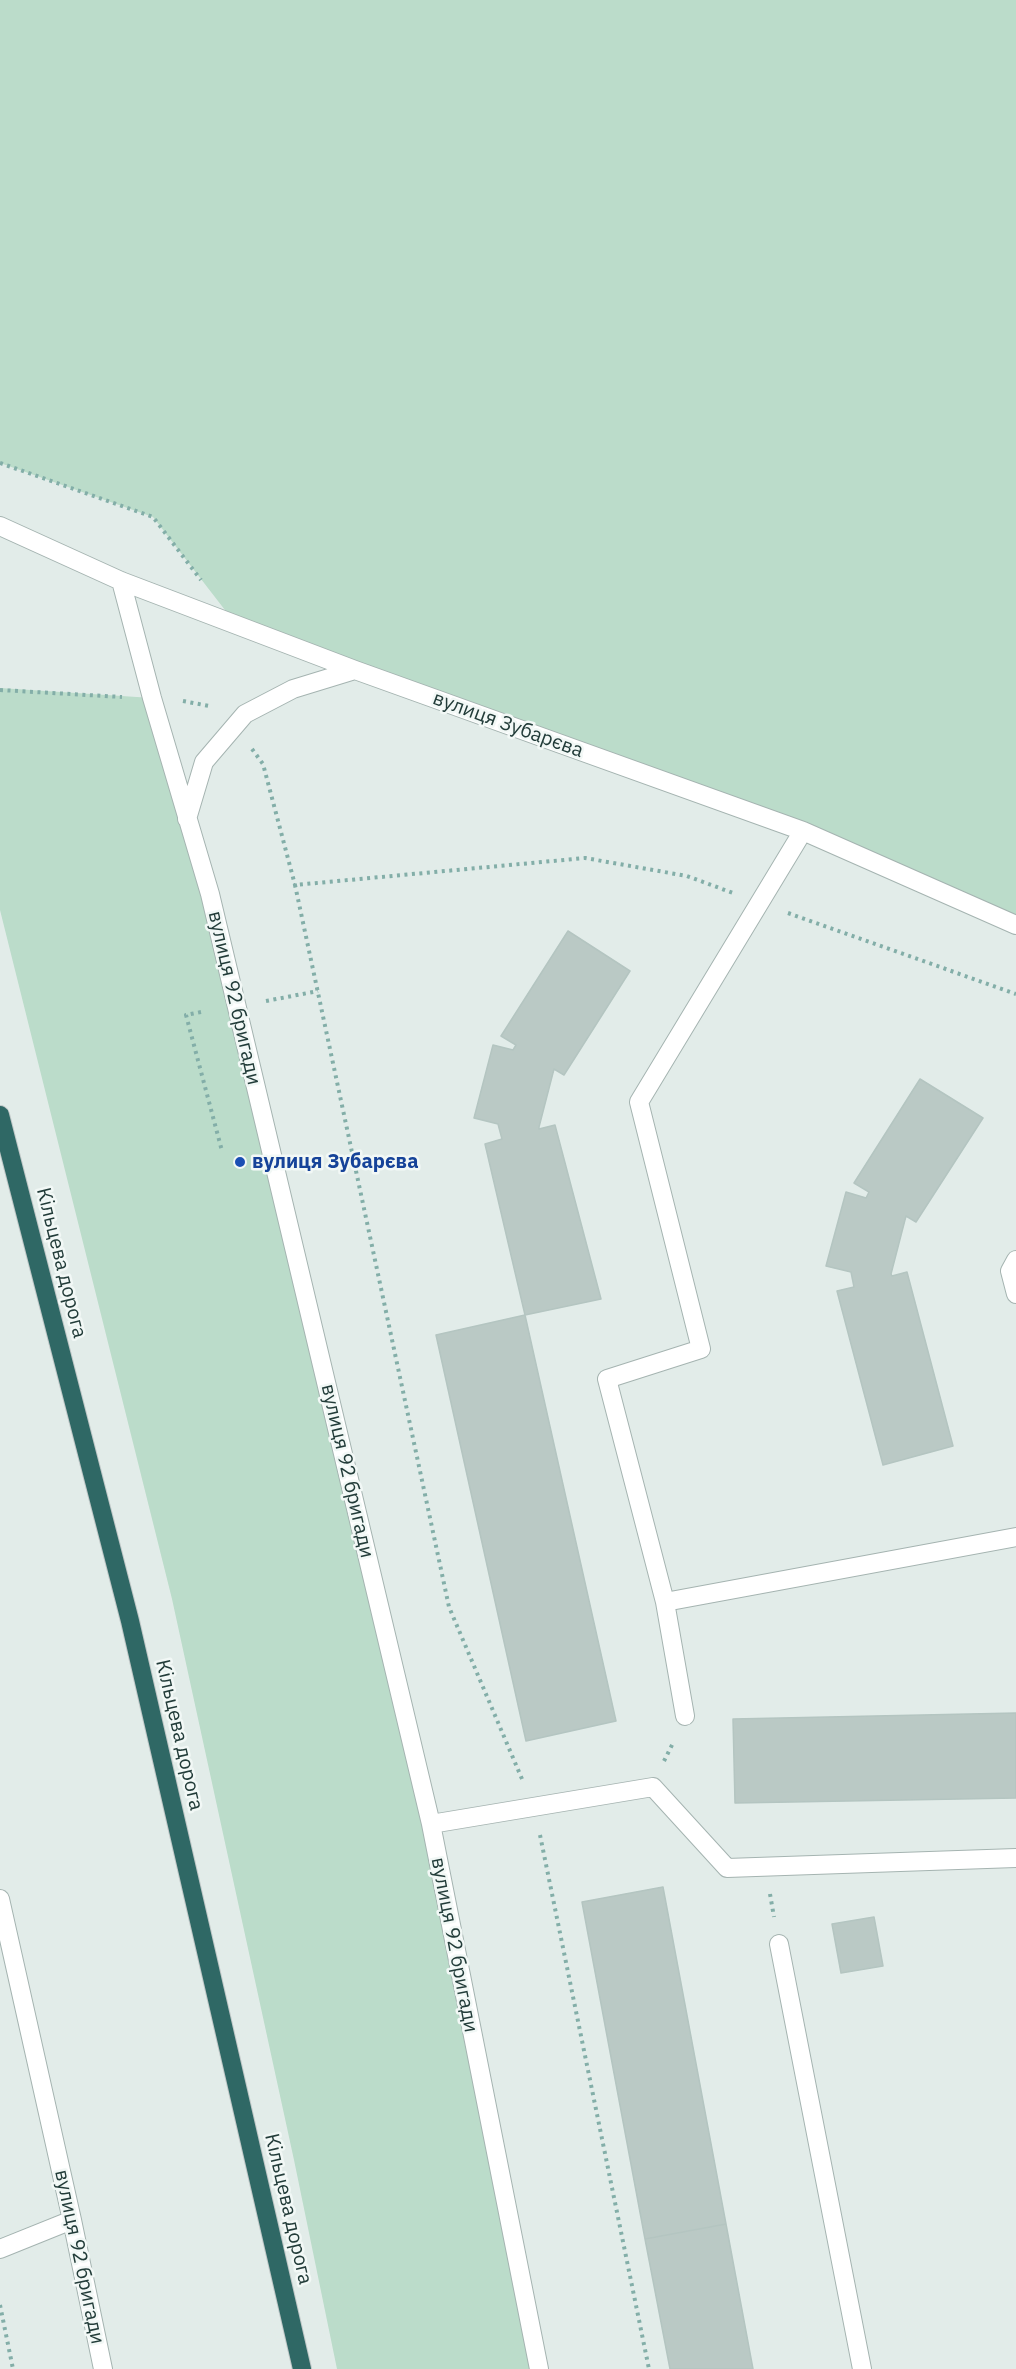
<!DOCTYPE html>
<html>
<head>
<meta charset="utf-8">
<style>
  body { margin:0 }
  canvas { display:block; background:#e2ece9 }
</style>
</head>
<body>
<canvas width="1016" height="2369"></canvas>
<script>
const g = document.querySelector('canvas').getContext('2d');
g.lineJoin = 'round';
function fillPath(path, color) {
  g.fillStyle = color;
  g.fill(path, 'evenodd');
}
function stroke(path, color, width, dash) {
  g.strokeStyle = color;
  g.lineWidth = width;
  g.lineCap = dash ? 'butt' : 'round';
  g.setLineDash(dash || []);
  g.stroke(path);
}
function drawText(font, color, halo, rows, align = 'center') {
  g.font = font + ' "IBM Plex Sans",sans-serif';
  g.lineWidth = 5;
  g.setLineDash([]);
  g.textBaseline = 'middle';
  g.strokeStyle = halo;
  g.fillStyle = color;
  for (const [text, x, y, turn = 0] of rows) {
    g.save();
    g.translate(x, y);
    g.rotate((+turn || 0) * Math.PI / 180);
    g.textAlign = isNaN(turn) ? turn : align;
    if (halo) g.strokeText(text, 0, 0);
    g.fillText(text, 0, 0);
    g.restore();
  }
}
const green = new Path2D(`
  M0 0H1016V925L803 831 235 623 153 517 0 463Z
  M0 688 152 698 431 1824 539 2369H337L294 2160 172 1599 0 910Z`);
const building = new Path2D(`
  M568 931 630 971 564 1075 554 1069 539 1127V1129L555 1125 601 1299 525 1315 485 1144 502 1139 498 1124 474 1118 493 1045 513 1050 516 1045 501 1036Z
  M920 1079 983 1118 916 1222 906 1216 891 1274 892 1276 907 1272 953 1446 883 1465 837 1291 854 1287 851 1272 826 1266 846 1192 866 1198 869 1192 854 1183Z
  M525 1315 616 1721 526 1741 436 1335Z
  M1016 1713V1798L735 1803 733 1719Z
  M663 1887 726 2224 645 2239 582 1902Z
  M874 1917 883 1966 841 1973 832 1924Z
  M726 2224 753 2369H670L645 2239Z`);
const path = new Path2D(`
  M0 463 153 517 201 580
  M0 690 122 697
  M183 701 209 706
  M252 749 263 764 295 885
  M788 913 1016 994
  M266 1001 318 991
  M201 1012 186 1015 222 1151
  M664 1761 674 1741
  M522 1779 449 1607 295 885 585 858 687 876 733 893
  M540 1835 649 2369
  M770 1894 774 1917
  M0 2305 13 2369`);
const minor = new Path2D(`
  M0 526 121 581 355 670 803 831 1016 925
  M121 581 152 698 210 894 431 1824 539 2369
  M187 819 204 762 245 714 293 689 355 670
  M803 831 639 1102 701 1349 607 1379 665 1602 1016 1537
  M1016 1260 1010 1271 1016 1294
  M665 1602 685 1716
  M431 1824 653 1787 727 1868 1016 1858
  M0 1899 72 2220 103 2369
  M779 1944 862 2369
  M0 2249 72 2220`);
const highway = new Path2D(`
  M0 1115 130 1621 302 2369`);
const markers = [
  [240,1162,6,"#1a4fb4"]
];
const streetNames = [
  ["вулиця Зубарєва",508,725,20],
  ["вулиця 92 бригади",234,998,77],
  ["Кільцева дорога",61,1263,76],
  ["вулиця 92 бригади",347,1471,77],
  ["Кільцева дорога",179,1735,77],
  ["вулиця 92 бригади",454,1945,79],
  ["Кільцева дорога",288,2209,77],
  ["вулиця 92 бригади",79,2257,78]
];
const transitNames = [
  ["вулиця Зубарєва",252,1162]
];
fillPath(green, '#bbdcca');
fillPath(building, '#bac9c5');
stroke(building, '#b4c5c1', 1.5);
stroke(minor, '#a5b4b1', 20);
stroke(highway, '#c1c8c8', 20);
stroke(path, '#83aea8', 4, [3, 4.5]);
stroke(minor, '#fff', 18);
stroke(highway, '#2f6865', 18);
for (const [x, y, r, color] of markers) {
  const dot = new Path2D();
  dot.arc(x, y, r, 0, 2 * Math.PI);
  g.fillStyle = color;
  g.fill(dot);
  stroke(dot, '#f2f8f6', 2);
}
drawText('20px', '#223c39', '#f2f8f6', streetNames);
drawText('bold 20px', '#164399', '#f2f8f6', transitNames, 'left');
</script>
</body>
</html>
